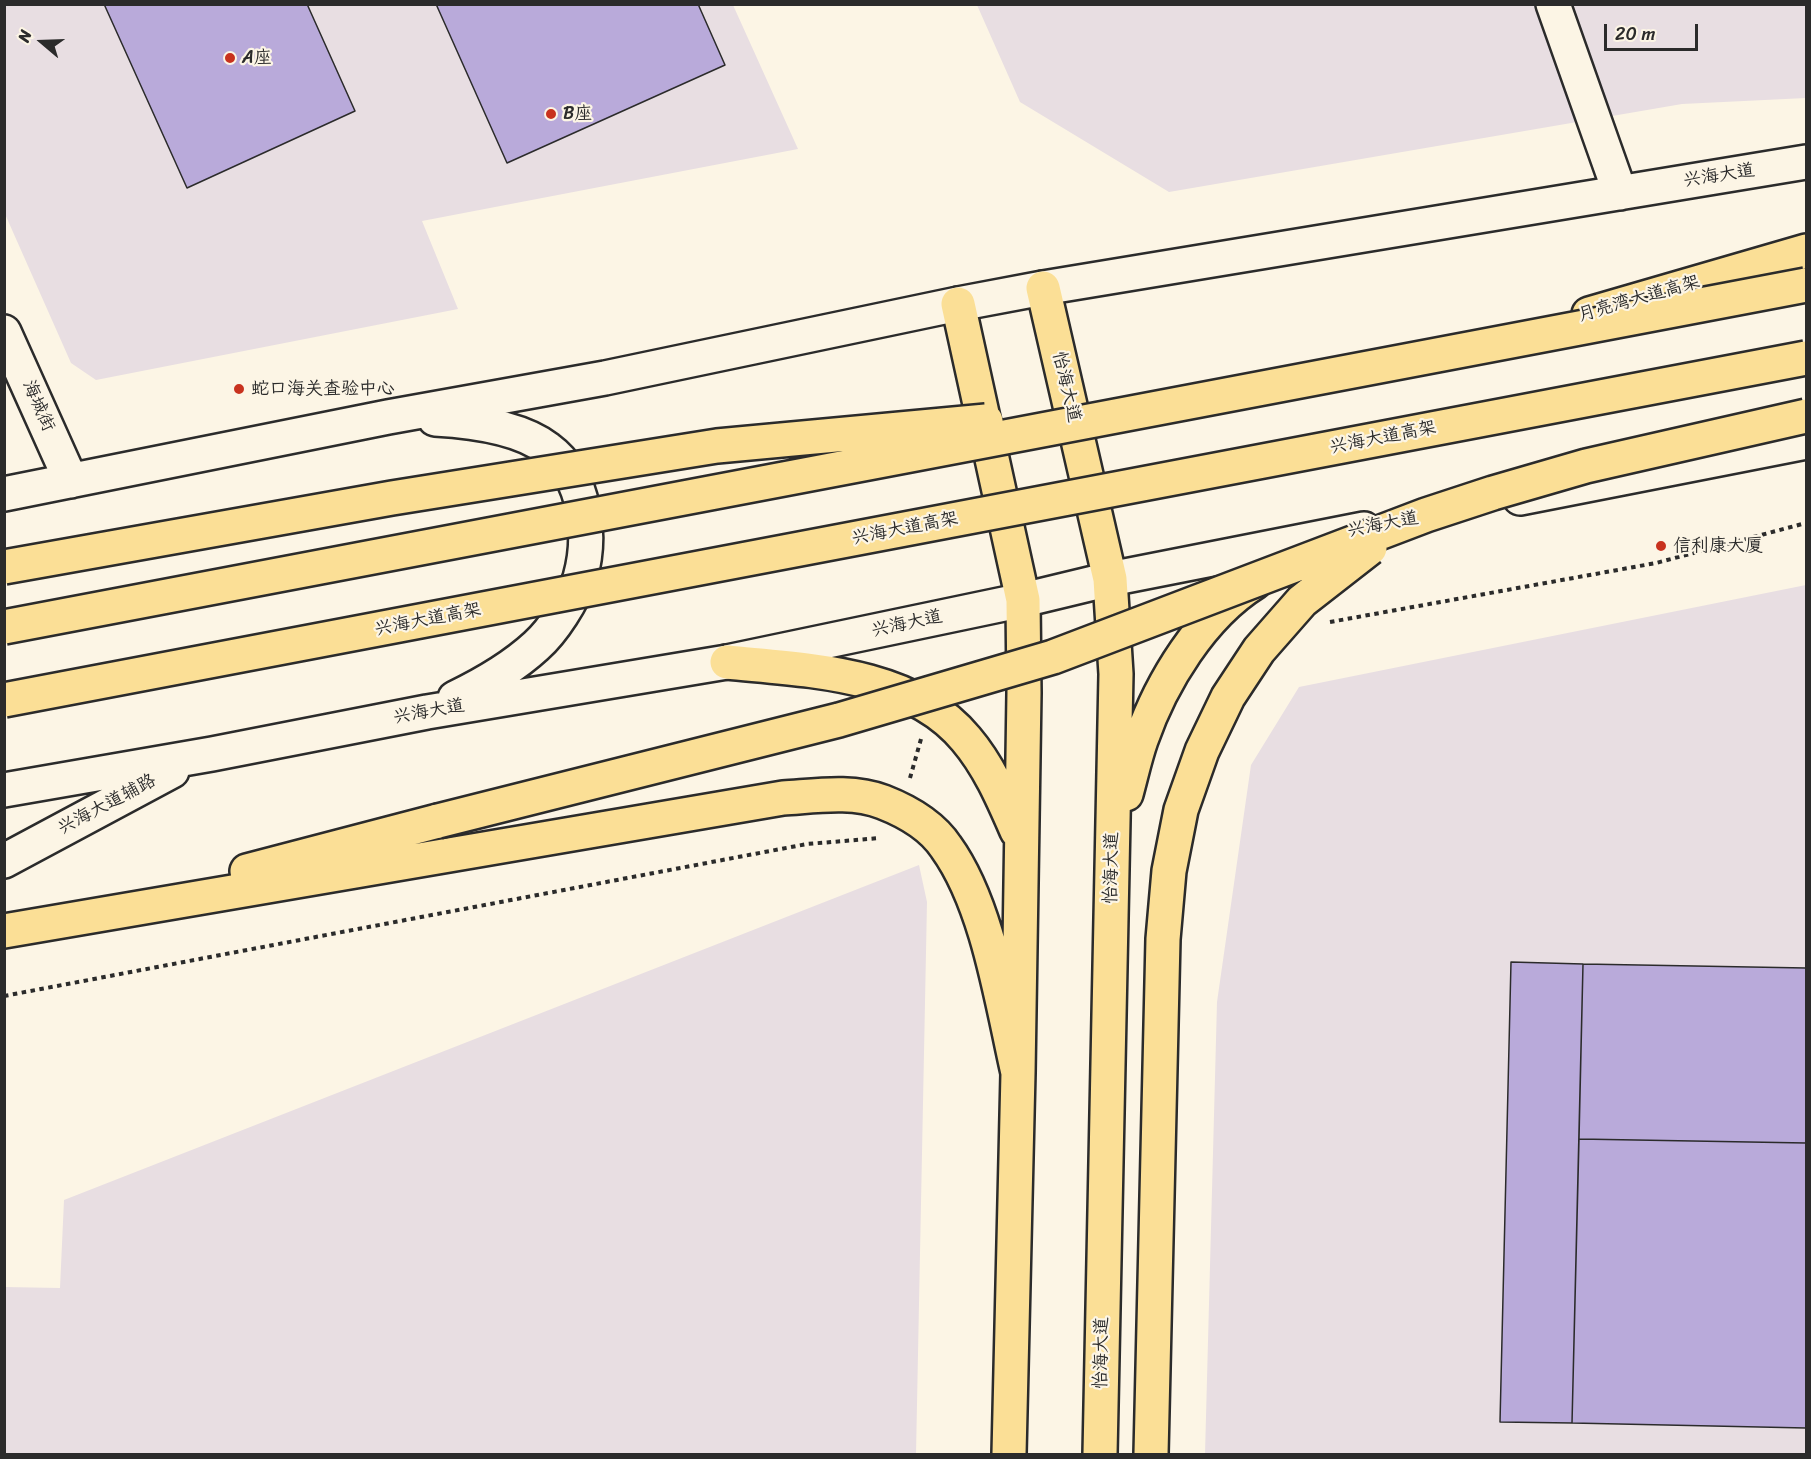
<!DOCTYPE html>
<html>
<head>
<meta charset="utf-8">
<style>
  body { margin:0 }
  #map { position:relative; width:1811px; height:1459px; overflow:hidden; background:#fcf5e5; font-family:Sriracha,sans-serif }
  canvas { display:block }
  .frame { position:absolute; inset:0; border:6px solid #2b2b2b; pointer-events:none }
  .north { position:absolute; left:12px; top:12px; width:60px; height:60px; -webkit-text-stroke:4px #fcf5e5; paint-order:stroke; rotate:289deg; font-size:16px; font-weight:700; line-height:24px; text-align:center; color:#2b2b2b }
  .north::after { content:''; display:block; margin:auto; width:21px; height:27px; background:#2b2b2b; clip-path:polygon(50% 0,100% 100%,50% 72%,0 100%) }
  .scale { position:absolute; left:1604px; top:24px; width:94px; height:27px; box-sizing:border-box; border:3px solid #2b2b2b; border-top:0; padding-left:8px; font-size:18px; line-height:21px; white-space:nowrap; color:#2b2b2b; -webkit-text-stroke:4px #fcf5e5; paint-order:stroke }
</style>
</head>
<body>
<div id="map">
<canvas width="1811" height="1459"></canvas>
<div class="frame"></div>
<div class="north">N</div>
<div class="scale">20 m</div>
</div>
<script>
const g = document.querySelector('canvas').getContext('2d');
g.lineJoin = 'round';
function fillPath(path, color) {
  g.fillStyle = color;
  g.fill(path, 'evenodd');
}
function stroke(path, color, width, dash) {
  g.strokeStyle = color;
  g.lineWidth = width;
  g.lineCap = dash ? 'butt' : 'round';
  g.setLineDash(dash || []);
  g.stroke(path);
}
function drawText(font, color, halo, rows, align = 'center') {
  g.font = font + ' Sriracha,"LXGW WenKai TC",sans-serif';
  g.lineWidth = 4.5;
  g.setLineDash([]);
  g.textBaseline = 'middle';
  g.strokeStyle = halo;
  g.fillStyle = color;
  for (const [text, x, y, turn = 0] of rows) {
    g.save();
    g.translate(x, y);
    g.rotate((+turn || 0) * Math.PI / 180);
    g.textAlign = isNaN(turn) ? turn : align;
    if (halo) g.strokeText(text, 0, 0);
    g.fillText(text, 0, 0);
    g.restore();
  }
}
const built = new Path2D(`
  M4 5H733L798 149 422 221 458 309 96 380 71 363 5 214Z
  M977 5H1806V98L1682 104 1169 192 1020 102Z
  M1806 585V1454H1205L1217 1002 1251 765 1299 687Z
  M919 865 927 902 916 1454H5V1287L60 1288 64 1200Z`);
const building = new Path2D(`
  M104 4H307L355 111 187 188Z
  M436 4H698L725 65 507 163Z
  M1511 962 1583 964 1572 1423 1500 1422Z
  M1583 964 1806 968V1143L1579 1139Z
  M1579 1139 1806 1143V1428L1572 1423Z`);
const path = new Path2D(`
  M1330 622 1656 563 1806 523
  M910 778 921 739
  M4 996 807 844 880 838`);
const minor = new Path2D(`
  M1553 4 1620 193
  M4 332 71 481
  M435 419C470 421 520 427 548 449 586 477 592 536 580 578 573 600 553 631 536 646 512 668 484 684 455 698
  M4 494 388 417 605 378 958 304 1043 288 1806 162
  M1520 498 1806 442
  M4 790 212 754 427 712 727 662 1023 600 1110 579 1364 529
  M4 861 172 771`);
const major = new Path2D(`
  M1043 288 1110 579 1116 674 1100 1454
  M958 304 1023 600 1024 693 1018 1073 1009 1454
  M1589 314 1806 251
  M727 662C806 670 911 672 966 739 989 766 1003 799 1017 831
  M1126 794C1131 776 1135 757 1141 740 1161 682 1202 615 1255 582
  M247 871 438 821
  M4 931 783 798C816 796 852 790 883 802 906 811 932 826 946 847 988 905 1002 1003 1018 1073`);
const majorBridge = new Path2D(`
  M4 567 392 498 717 446 986 421
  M4 627 1806 285
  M4 700 1806 358
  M438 821 839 720 1053 657 1426 515 1493 493 1586 466 1806 416
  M1151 1454 1163 939 1169 871 1181 810 1202 751 1228 697 1259 650 1302 601 1370 548`);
const markers = [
  [230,58,6,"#c8321e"],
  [551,114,6,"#c8321e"],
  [239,389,6,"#c8321e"],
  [1661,546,6,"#c8321e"]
];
const poiNames = [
  ["A座",242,58],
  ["B座",563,114],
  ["蛇口海关查验中心",251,389],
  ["信利康大厦",1673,546]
];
const streetNames = [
  ["兴海大道",1719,176,-9],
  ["月亮湾大道高架",1639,299,-16],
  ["怡海大道",1066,387,77],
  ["海城街",38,406,66],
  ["兴海大道高架",1383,438,-11],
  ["兴海大道",1383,525,-11],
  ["兴海大道高架",905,529,-11],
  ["兴海大道高架",428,620,-11],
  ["兴海大道",907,624,-12],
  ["兴海大道",429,712,-10],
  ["兴海大道辅路",107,805,-28],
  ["怡海大道",1112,868,-89],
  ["怡海大道",1102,1353,-89]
];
fillPath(built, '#e8dee2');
fillPath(building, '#b9aada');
stroke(building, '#2b2b2b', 1.5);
stroke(minor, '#2b2b2b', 38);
stroke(major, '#2b2b2b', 38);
stroke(path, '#2b2b2b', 4, [4.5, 4.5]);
stroke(minor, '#fcf5e5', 33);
stroke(major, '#fbdf96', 33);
stroke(majorBridge, '#2b2b2b', 38, []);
stroke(majorBridge, '#fbdf96', 33);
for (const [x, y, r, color] of markers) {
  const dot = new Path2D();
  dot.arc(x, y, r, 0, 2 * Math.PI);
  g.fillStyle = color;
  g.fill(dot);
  stroke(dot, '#fcf5e5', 2);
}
drawText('18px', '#2b2b2b', '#fcf5e5', poiNames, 'left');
drawText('18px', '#2b2b2b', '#fcf5e5', streetNames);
</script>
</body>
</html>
